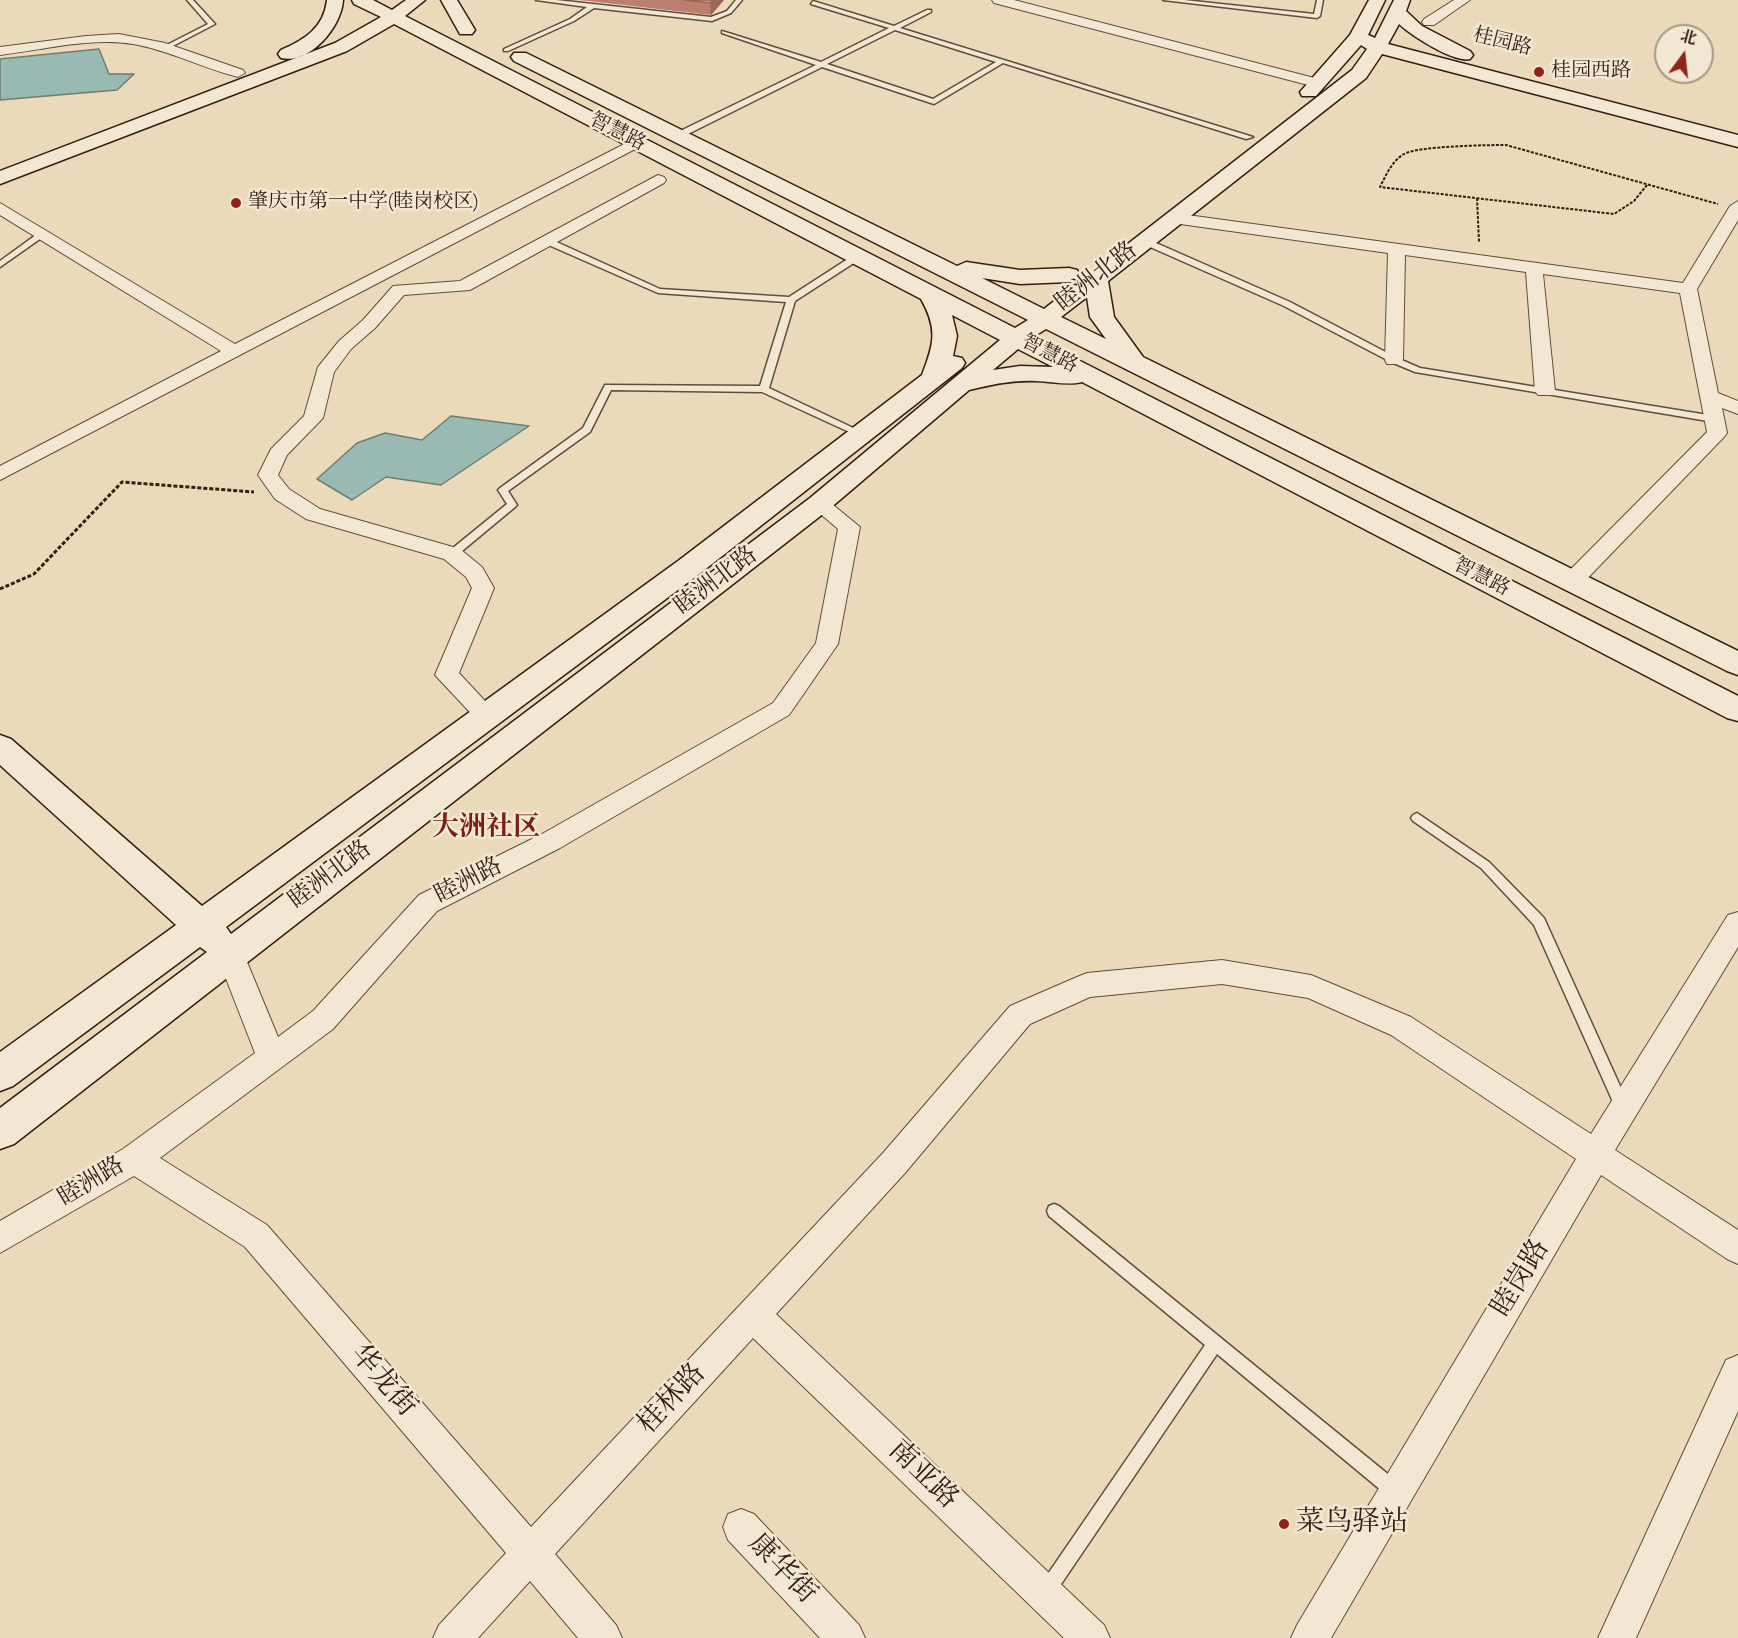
<!DOCTYPE html>
<html>
<head>
<meta charset="utf-8">
<style>
  body { margin:0 }
  #map { position:relative; width:1738px; height:1638px; overflow:hidden; background:#eadab9; font-family:"IM FELL English","Noto Serif SC",serif }
  canvas { display:block }
  .north { position:absolute; left:1654px; top:24px; width:60px; height:60px; box-sizing:border-box; background:#f1e7d2; border:2px solid #a59786; border-radius:50%; rotate:15deg; font-size:16px; font-weight:700; line-height:24px; text-align:center; color:#321e13 }
  .north::after { content:''; display:block; margin:auto; width:21px; height:27px; background:#8f2418; clip-path:polygon(50% 0,100% 100%,50% 72%,0 100%) }
</style>
</head>
<body>
<div id="map">
<canvas width="1738" height="1638"></canvas>
<div class="north">北</div>
</div>
<script>
const g = document.querySelector('canvas').getContext('2d');
g.lineJoin = 'round';
function fillPath(path, color) {
  g.fillStyle = color;
  g.fill(path, 'evenodd');
}
function stroke(path, color, width, dash) {
  g.strokeStyle = color;
  g.lineWidth = width;
  g.lineCap = dash ? 'butt' : 'round';
  g.setLineDash(dash || []);
  g.stroke(path);
}
function drawText(font, color, halo, rows, align = 'center') {
  g.font = font + ' "IM FELL English","Noto Serif SC",serif';
  g.lineWidth = 5;
  g.setLineDash([]);
  g.textBaseline = 'middle';
  g.strokeStyle = halo;
  g.fillStyle = color;
  for (const [text, x, y, turn = 0] of rows) {
    g.save();
    g.translate(x, y);
    g.rotate((+turn || 0) * Math.PI / 180);
    g.textAlign = isNaN(turn) ? turn : align;
    if (halo) g.strokeText(text, 0, 0);
    g.fillText(text, 0, 0);
    g.restore();
  }
}
const water = new Path2D(`
  M99 49 109 74H134L117 90 0 100V59Z
  M451 416 529 426 441 485 386 477 352 500 317 479 357 443 385 433 422 440Z`);
const pathFar1 = new Path2D(`
  M1647 185 1634 201 1614 214 1380 187C1386 175 1392 161 1404 154 1418 146 1488 145 1506 145L1718 204
  M1477 198 1479 242`);
const path = new Path2D(`
  M0 589 34 574 122 482 254 492`);
const lane = new Path2D(`
  M187 0H193L215 24 167 49H163V47L208 24Z
  M536 0H556L711 17 727 11 736 0H742L731 13 712 21 594 8 574 21 508 51H504V49L570 19 587 7Z
  M1163 0H1184L1314 14 1317 0H1323L1320 16 1317 18Z
  M813 1 894 26 927 10H931V12L900 28 1253 137 1246 139 1003 63 934 104 822 67 680 138H674V134L816 65 722 33V31L821 62 889 28 811 4ZM895 30 996 62 933 99 827 64Z
  M40 232 47 234 0 267V261Z
  M544 239H550L660 289 789 297 854 255H860V259L795 301 769 388 866 434 864 436H858L762 392 611 390 590 432 508 491 517 505 515 507 456 556H448V552L507 504 498 490 500 488 583 428 605 385 760 386 786 302 658 293 544 243Z
  M1141 239H1147L1290 302 1397 358 1420 368 1714 416 1719 419 1714 422 1415 372 1391 362 1284 306 1141 243Z
  M1417 813 1489 862 1544 918 1630 1108 1628 1113 1623 1114 1618 1113 1534 925 1481 868 1413 821 1411 818 1413 815Z
  M1054 1204 1059 1206 1400 1484 1402 1490 1400 1496 1394 1498 1388 1496 1217 1354 1053 1596 1047 1599 1041 1596 1038 1590 1041 1584 1205 1345 1049 1216 1047 1211 1049 1206Z`);
const street = new Path2D(`
  M992 0H1014L1322 80 1324 83 1317 87 1312 86 994 3Z
  M1454 0H1470L1434 25H1424L1422 22 1424 19Z
  M119 34 165 43 243 70 245 73 238 77C202 68 169 50 133 44 89 37 43 50 0 55V47L86 36Z
  M636 138 641 140 644 143 641 146 0 480V466L221 351 0 215V203L235 344Z
  M658 175 664 177 666 180 664 183 470 290 404 295 375 328 351 349 334 372 323 418 287 455 278 475 289 489 320 509 460 549 482 567 494 588 459 673 499 716 495 722 487 725 479 722 435 675 472 588 466 577 444 559 306 519 275 499 258 475 271 449 304 416 318 367 339 341 363 320 393 286 460 281Z
  M1738 201V220L1697 289 1718 393 1738 401V414L1722 408 1727 433 1724 437 1580 586 1572 588 1564 586 1561 581 1564 576 1707 432 1680 293 1543 274 1555 391 1552 395H1538L1535 391 1526 272 1405 255 1403 360 1401 364H1387L1385 360 1388 253 1173 223 1165 218 1173 213 1683 283 1730 206Z
  M819 497 826 499 860 527 838 644 789 715 560 848 437 911 333 1029 160 1158 267 1225 531 1527 883 1153 1010 1006 1077 977 1087 973 1222 960 1311 975 1411 1017 1591 1134 1728 915 1738 912V947L1615 1150 1738 1230V1264L1727 1259 1601 1175 1331 1638H1291L1297 1625 1576 1159 1391 1035 1308 998 1222 984 1090 997 1030 1024 905 1173 776 1314 1104 1625 1110 1638H1064L753 1338 555 1554 616 1625 622 1638H578L530 1581 478 1638H433L439 1625 506 1553 245 1247 134 1176 0 1253V1221L123 1149 255 1053 216 953 220 945 230 941 240 945 278 1037 313 1011 419 895 542 834 773 703 816 643 838 529 809 504 812 499Z
  M1738 1355V1411L1636 1638H1598L1726 1360Z
  M741 1509 754 1514 859 1625 865 1638H820L728 1540 723 1527 728 1514Z`);
const secondary = new Path2D(`
  M327 0H343C342 26 310 65 281 58L278 54 281 50C304 40 324 28 327 0Z
  M352 0H373L392 10 406 0H425L405 16 1015 328 1028 320 514 61 511 57 514 53H526L957 266 966 262 1020 270 1069 268 1077 270 1080 275 1077 280 1069 282 1020 284 982 278 1044 309 1352 70 1367 49 1361 45 1316 96H1302L1300 92 1350 35 1369 0H1385L1368 35 1375 38 1394 0H1410L1406 11 1422 26 1470 51 1473 55 1470 59C1454 63 1412 36 1399 24L1388 44 1738 135V147L1382 54 1366 78 1108 281 1114 317 1143 357 1738 651V675L1727 671 1046 329 1033 337 1738 696V721L1727 718 1082 382C1067 386 1050 381 1035 381 1012 380 991 385 969 390L828 510 14 1144 0 1149V1108L207 952 200 947 13 1086 0 1091V1052L176 925 0 765V735L11 739 202 906 678 561 922 375C934 344 938 329 921 299L394 24 347 51 0 184V171L335 43 381 17 354 4ZM1087 297 1090 317 1106 339 1061 317ZM952 315 1000 340 810 498 231 934 226 927 698 575 962 368 965 363 962 358 953 356 957 336ZM1018 349 1053 367 1020 366 993 370Z
  M441 0H457L475 30 472 34H460Z`);
const wall = new Path2D(`
  M580 0H724L711 15Z`);
const shadedWall = new Path2D(`
  M713 0H724L711 15 710 3Z`);
const building = new Path2D(`
  M684 0H713L710 3Z`);
const markers = [
  [1539,72,6,"#8f2418"],
  [236,203,6,"#8f2418"],
  [1284,1524,6,"#8f2418"]
];
const farStreetnames = [
  ["桂园路",1502,43,14],
  ["智慧路",617,133,27],
  ["智慧路",1049,355,27],
  ["智慧路",1481,578,27]
];
const farPoinames = [
  ["桂园西路",1551,72],
  ["肇庆市第一中学(睦岗校区)",248,203]
];
const streetNames = [
  ["睦洲北路",1097,278,-38],
  ["睦洲北路",717,582,-37],
  ["睦洲北路",331,876,-37],
  ["睦洲路",469,882,-27],
  ["睦洲路",92,1183,-31]
];
const quarterNames = [
  ["大洲社区",486,829]
];
const nearStreetnames = [
  ["睦岗路",1522,1279,-59],
  ["华龙街",382,1382,49],
  ["桂林路",673,1400,-47],
  ["南亚路",922,1476,44],
  ["康华街",781,1570,46]
];
const nearPoinames = [
  ["菜鸟驿站",1296,1524]
];
fillPath(water, '#98bab2');
stroke(water, '#6f7c72', 1.5);
stroke(lane, '#604d3c', 3);
stroke(street, '#604d3c', 2);
stroke(secondary, '#321e13', 3);
stroke(pathFar1, '#321e13', 2, [3, 1.5]);
stroke(path, '#321e13', 3, [4, 2]);
fillPath(lane, '#f1e7d2');
fillPath(street, '#f1e7d2');
fillPath(secondary, '#f1e7d2');
fillPath(wall, '#bb7e6f');
fillPath(shadedWall, '#98675a');
fillPath(building, '#d99381');
stroke(building, '#98675a', 1.5);
for (const [x, y, r, color] of markers) {
  const dot = new Path2D();
  dot.arc(x, y, r, 0, 2 * Math.PI);
  g.fillStyle = color;
  g.fill(dot);
  stroke(dot, '#f1e7d2', 2);
}
drawText('20px', '#321e13', '#f1e7d2', farStreetnames);
drawText('20px', '#321e13', '#f1e7d2', farPoinames, 'left');
drawText('24px', '#321e13', '#f1e7d2', streetNames);
drawText('bold 27px', '#7a1f14', '#f1e7d2', quarterNames);
drawText('28px', '#321e13', '#f1e7d2', nearStreetnames);
drawText('28px', '#321e13', '#f1e7d2', nearPoinames, 'left');
</script>
</body>
</html>
